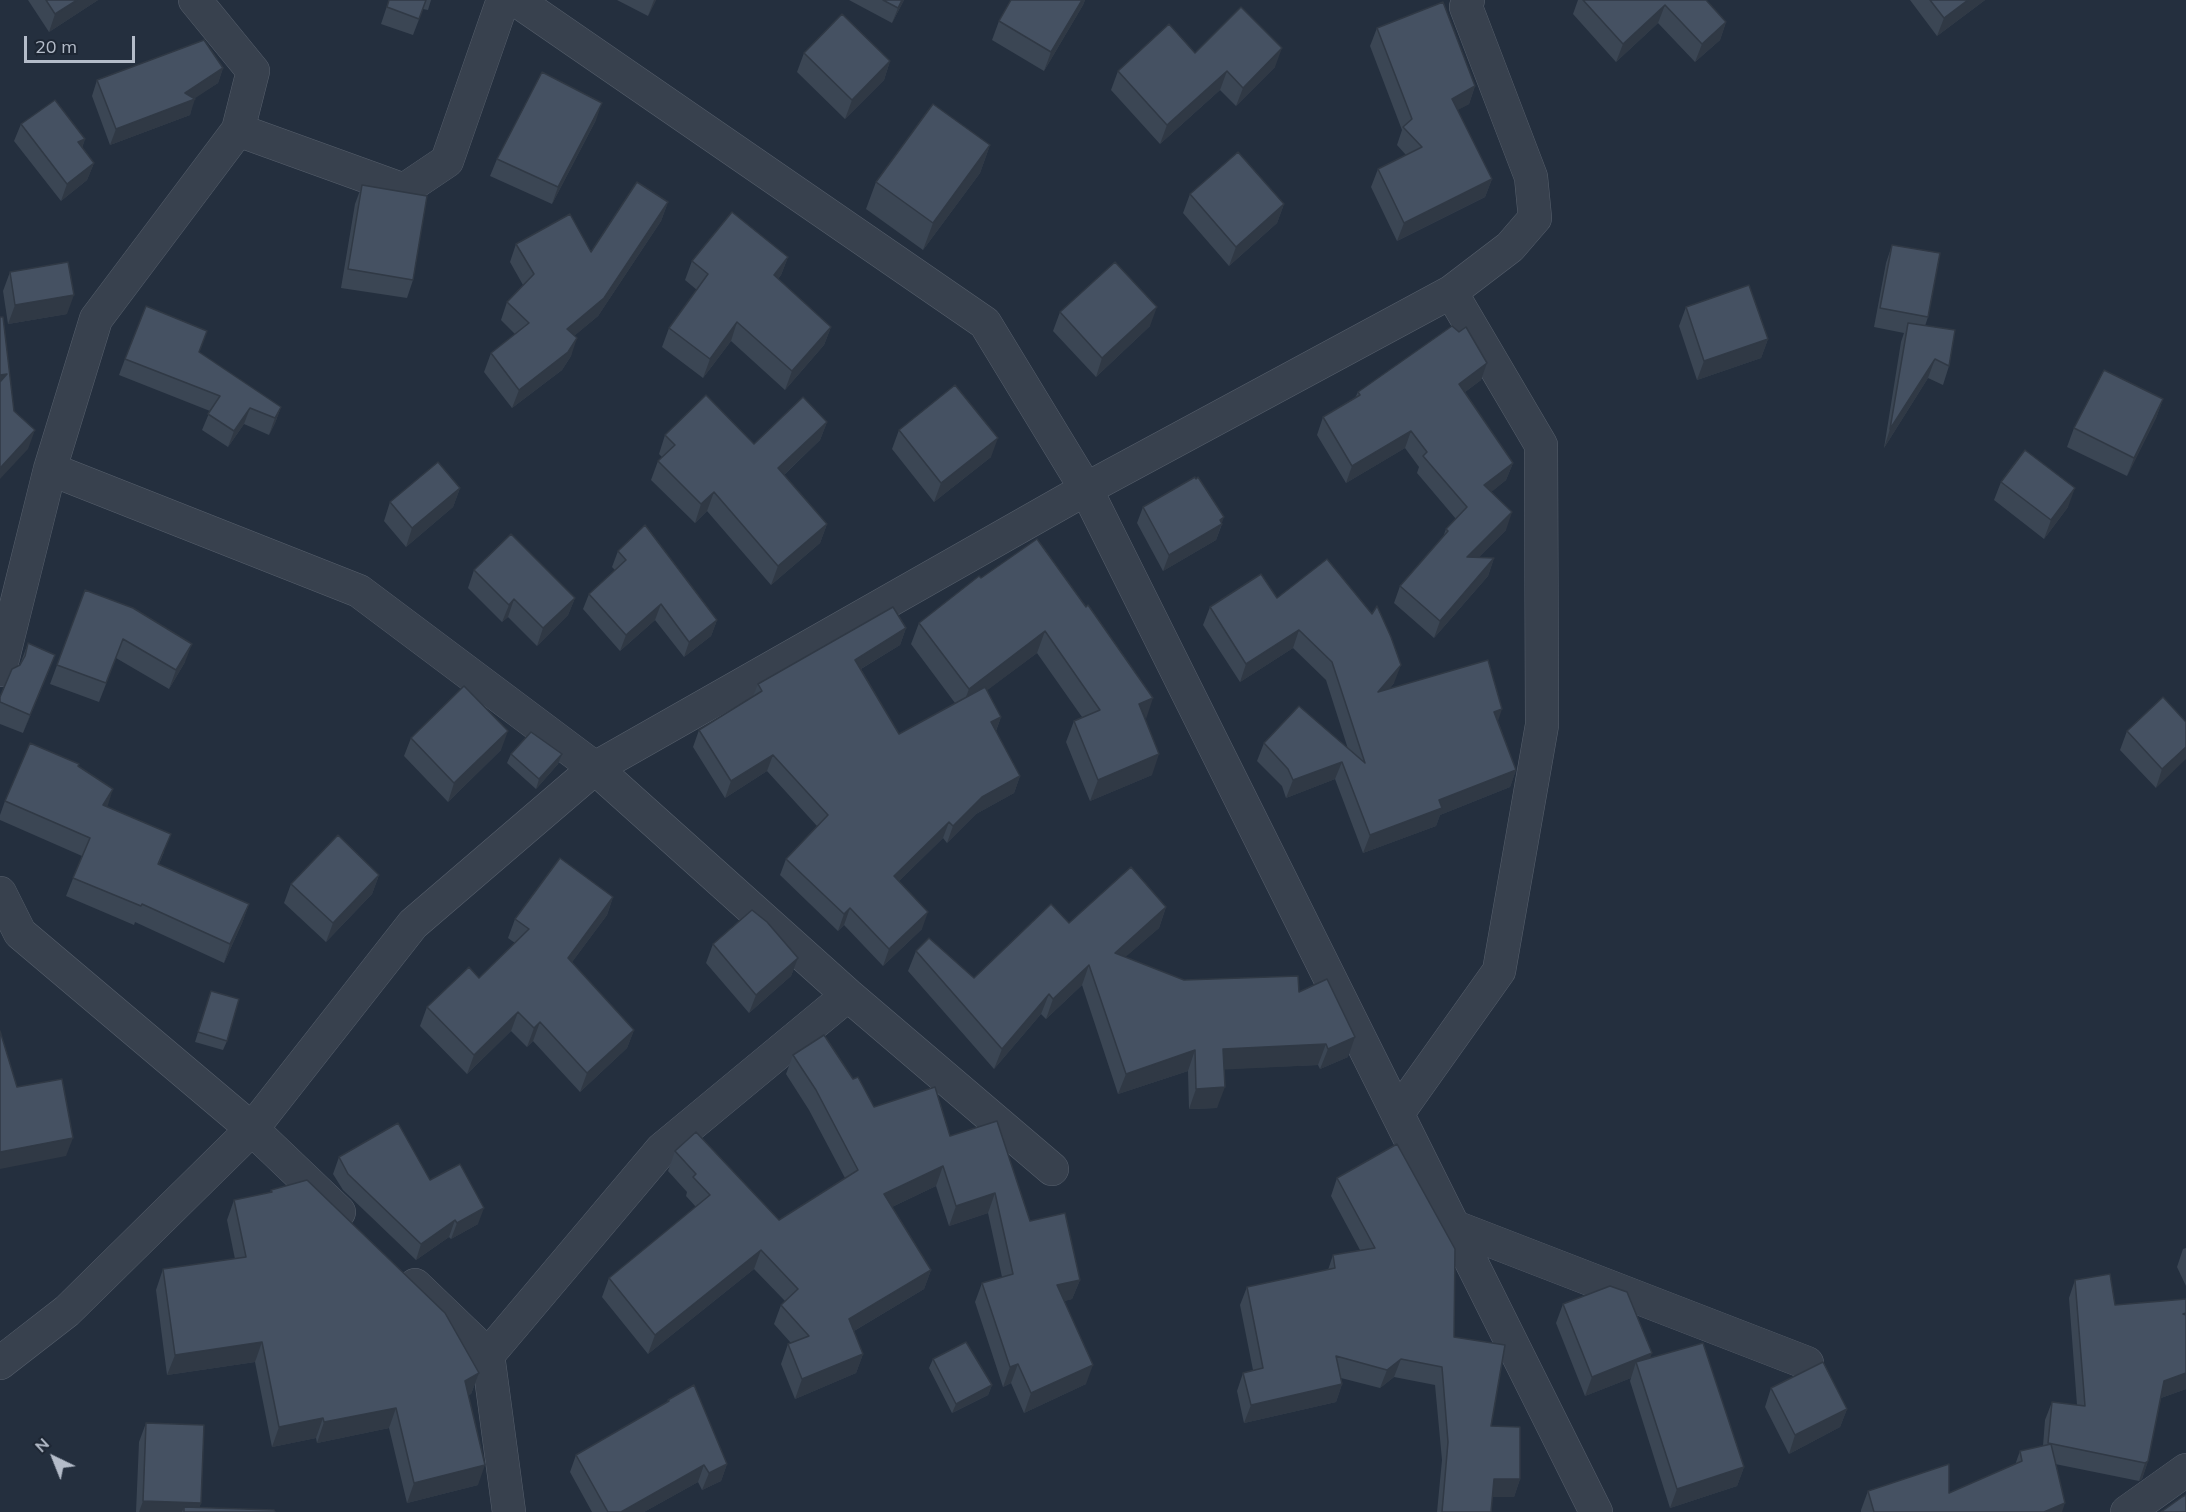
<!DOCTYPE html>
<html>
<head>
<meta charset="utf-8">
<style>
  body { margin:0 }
  #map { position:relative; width:2186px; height:1512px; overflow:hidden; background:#242f3e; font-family:Mulish,sans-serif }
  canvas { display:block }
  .north { position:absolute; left:24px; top:1428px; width:60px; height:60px; -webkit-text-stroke:4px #1d2633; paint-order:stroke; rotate:317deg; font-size:16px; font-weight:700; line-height:24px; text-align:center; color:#b4bcc9 }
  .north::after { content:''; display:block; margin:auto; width:21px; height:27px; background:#b4bcc9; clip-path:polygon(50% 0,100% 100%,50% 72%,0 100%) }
  .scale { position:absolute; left:24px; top:36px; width:111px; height:27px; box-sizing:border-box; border:3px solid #b4bcc9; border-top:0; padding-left:8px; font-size:18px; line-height:21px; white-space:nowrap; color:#b4bcc9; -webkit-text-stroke:4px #1d2633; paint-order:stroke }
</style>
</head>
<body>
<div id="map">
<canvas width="2186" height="1512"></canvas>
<div class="north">N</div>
<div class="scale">20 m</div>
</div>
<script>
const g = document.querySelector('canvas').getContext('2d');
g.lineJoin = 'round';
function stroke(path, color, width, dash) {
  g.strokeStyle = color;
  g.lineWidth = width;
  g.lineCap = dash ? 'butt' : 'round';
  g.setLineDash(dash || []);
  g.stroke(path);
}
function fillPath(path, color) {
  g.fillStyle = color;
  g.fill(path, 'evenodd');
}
const minor = new Path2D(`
  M516 0 985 323 1086 489 1596 1512
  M238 130 404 190 447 161 503 0
  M50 469 359 591 595 768 848 995 1052 1169
  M0 670 50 469 96 319 238 130 253 71 195 0
  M0 893 20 933 252 1129 339 1212
  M1398 1113 1499 971 1542 725 1541 445 1451 292
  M1455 1227 1807 1363
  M415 1285 488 1355 509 1512
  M488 1355 662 1149 848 995
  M0 1363 67 1311 252 1129 413 924 595 768 1086 489 1451 292 1510 247 1535 218 1531 177 1466 7 1468 0
  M2127 1512 2186 1470`);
const wall = new Path2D(`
  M28 0H98L49 32Z
  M389 0H431L428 10 423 9 413 35 381 24Z
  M617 0H656L648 16Z
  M849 0H904L892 23Z
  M1011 0H1085L1083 5 1044 71 992 40 999 21Z
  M1578 0H1706L1726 22 1720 40 1695 62 1658 23 1616 62 1573 14Z
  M1910 0H1985L1937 36Z
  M1377 28 1475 86 1469 104 1457 110 1492 179 1485 197 1397 241 1371 187 1378 169 1406 155 1397 145 1402 130 1370 46Z
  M804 53 890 61 884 80 845 119 797 72Z
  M1195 53 1275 67 1236 106 1220 90 1160 144 1111 90 1118 71Z
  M223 68 218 83 194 98 190 115 110 145 92 96 97 80Z
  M596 120 552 204 490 176 497 159Z
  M21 124 85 139 82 148 94 163 87 180 61 201 14 141Z
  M990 145 980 173 923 250 866 209 876 182Z
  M362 185 413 280 407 298 341 288 355 204Z
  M1190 194 1284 204 1277 223 1229 266 1183 213Z
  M668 202 661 221 598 316 575 335 571 356 562 370 512 408 484 372 491 353 515 334 501 320 507 302 523 285 510 262 516 244 591 252Z
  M1892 245 1928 317 1925 326 1949 366 1943 385 1928 378 1884 448 1901 342 1904 333 1874 327 1886 263Z
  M788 257 781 275 778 279 831 327 824 345 785 390 731 341 703 378 662 347 669 328 697 290 685 280 692 261Z
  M10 272 67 314 8 324 3 291Z
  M1686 307 1768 339 1761 358 1697 380 1679 326Z
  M1060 312 1150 326 1096 377 1053 331Z
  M199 352 281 407 275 423 269 435 244 424 228 447 202 430 210 411 119 375 125 359Z
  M1487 363 1481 380 1465 392 1513 463 1506 480 1491 492 1506 530 1478 558H1494L1488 576 1434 638 1394 603 1400 586 1443 537 1446 529 1456 519 1417 473 1419 467 1405 448 1346 483 1317 435 1323 417 1355 398 1358 392Z
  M2163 399 2156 418 2127 476 2067 447 2074 428Z
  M827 422 820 440 784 475 827 524 820 543 771 585 707 511 695 523 651 480 658 461 662 457 659 454 665 435 754 444Z
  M899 430 991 457 934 502 892 449Z
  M2001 482 2068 507 2044 539 1994 500Z
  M460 488 453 507 406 547 384 521 390 502Z
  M1143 507 1222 523V524L1216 540 1163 571 1137 523Z
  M1037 539 1145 719 1152 775 1090 801 1066 742 1074 721 1082 717 1037 653 987 690 1001 717 996 731 1020 776 1014 793 976 814 947 843 943 838 899 881 922 929 883 966 844 925 838 931 780 875 786 859 817 826 767 771 725 798 693 747 699 730 753 696 758 684 906 628 900 645 861 669 899 734 955 703 911 644 919 623Z
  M618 551 717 620 711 636 684 657 655 620 620 651 583 609 589 594 615 570 612 567Z
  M474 570 575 598 568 615 537 646 508 617 502 622 468 588Z
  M85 590 185 662 169 689 116 658 99 702 50 684Z
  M1277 598 1394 683 1390 688 1498 721 1516 770 1510 787 1440 815 1436 826 1363 853 1335 779 1286 798 1282 786 1257 761 1264 743 1348 749 1326 680 1293 648 1240 682 1203 625 1210 607Z
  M28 643 48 673 23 733 0 724V697L21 662Z
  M2186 722 2156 788 2120 750 2127 731Z
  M411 738 501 750 448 802 404 756Z
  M511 754H562L558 764 536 789 507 763Z
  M79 766 107 807 164 852 159 864 249 904 242 923 224 963 135 922 134 925 66 896 82 856 0 820V815L5 801Z
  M379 875 372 894 326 942 284 903 291 884Z
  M613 897 607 915 572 962 634 1030 627 1048 580 1092 533 1041 527 1047 511 1031 467 1074 420 1026 427 1007 479 978 515 943 508 938 515 919Z
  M1166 907 1159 928 1125 957 1184 980 1299 992 1348 1057 1320 1069 1318 1065 1224 1069 1217 1108 1189 1109 1188 1071 1118 1094 1082 985 1046 1019 1041 1014 994 1069 908 971 916 951 974 978 1069 923Z
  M713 944 798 958 791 976 749 1013 706 963Z
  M211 991 227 1041 223 1050 195 1042Z
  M793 1055 853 1079 874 1107 950 1136 1030 1221 1080 1280 1072 1299 1064 1301 1086 1384 1024 1413 1011 1383 1003 1387 975 1302 982 1283 1002 1277 988 1213 949 1226 936 1186 892 1207 931 1270 924 1289 854 1331 863 1354 856 1373 795 1399 781 1364 788 1344 791 1343 774 1324 781 1305 785 1301 754 1269 648 1354 602 1297 609 1278 696 1207 686 1196 687 1192 668 1171 675 1151 779 1220 845 1178 809 1110 786 1074Z
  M339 1157 430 1180 478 1224 451 1239 449 1237 416 1260 343 1190 333 1174Z
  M1337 1178 1454 1337 1491 1426 1520 1479 1514 1497H1492L1491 1512H1437L1442 1460 1435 1385 1394 1377 1380 1388 1341 1378 1342 1384 1336 1402 1244 1423 1237 1391 1243 1373 1253 1370 1240 1305 1247 1287 1328 1270 1333 1255 1360 1250 1331 1196Z
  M271 1190 479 1373 471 1394 468 1395 478 1485 407 1503 389 1428 317 1443 316 1438 272 1447 255 1362 167 1375 156 1290 163 1269 235 1259 227 1220 234 1200 270 1193Z
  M2186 1248V1286L2177 1267 2183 1249Z
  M2075 1280 2115 1305 2186 1299V1389L2161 1398 2148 1461 2142 1479 2139 1481 2055 1464 2062 1512H1861V1510L1868 1491 1949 1493 2015 1465 2020 1451 2043 1446 2045 1420 2052 1402 2077 1405 2069 1298Z
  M1563 1304 1650 1359 1744 1467 1737 1486 1670 1508 1630 1381 1631 1378 1585 1396 1556 1323Z
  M933 1359 992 1385 988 1395 952 1413 929 1368Z
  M1771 1388 1847 1409 1840 1427 1789 1454 1765 1407Z
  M668 1400 727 1464 721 1481 702 1490 698 1482 644 1512H592L570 1472 576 1455 667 1402Z
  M146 1423 201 1503 199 1508 275 1512H136L139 1442Z`);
const shadedWall = new Path2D(`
  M77 0H98L49 32 55 14Z
  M654 0H656L648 16Z
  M902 0H904L892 23 898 8Z
  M1082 0H1085L1083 5 1044 71 1051 52Z
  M1968 0H1985L1937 36 1944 18Z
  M1665 5 1658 23 1616 62 1623 44Z
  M1726 22 1720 40 1695 62 1702 44Z
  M1282 48 1275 67 1236 106 1243 88Z
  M890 61 884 80 845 119 852 100Z
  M223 68 218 83 191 101 195 99 190 115 110 145 116 129 185 93Z
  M1227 71 1220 90 1160 144 1167 125Z
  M1475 86 1469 104 1445 117 1452 99Z
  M602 103 596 120 552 204 558 187Z
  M85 139 79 156 78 142Z
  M990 145 980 173 923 250 933 223Z
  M94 163 87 180 61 201 67 184Z
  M1492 179 1485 197 1397 241 1404 223Z
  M668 202 661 221 598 316 561 347 567 329Z
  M1284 204 1277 223 1229 266 1236 247Z
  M788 257 781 275 767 293 774 275Z
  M74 295 67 314 8 324 15 305Z
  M1157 307 1150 326 1096 377 1102 358Z
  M737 322 731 341 703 378 710 359Z
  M831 327 824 345 785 390 792 371Z
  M577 338 571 356 562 370 512 408 519 390Z
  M1768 339 1761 358 1697 380 1704 361Z
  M1935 359 1928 378 1884 448 1890 429Z
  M1487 363 1481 380 1453 401 1459 384Z
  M7 374 0 393V375Z
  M2163 399 2156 418 2127 476 2134 458Z
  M281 407 275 423 269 435 275 418Z
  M250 408 244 424 228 447 234 431Z
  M827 422 820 440 771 487 778 468Z
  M35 430 28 449 0 479V468Z
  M1411 431 1405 448 1346 483 1352 466Z
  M998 438 991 457 934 502 941 483Z
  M1513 463 1506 480 1478 503 1484 485Z
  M460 488 453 507 406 547 412 528Z
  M2075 488 2068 507 2044 539 2051 520Z
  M714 492 707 511 695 523 701 504Z
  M1512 512 1506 530 1461 575 1467 557Z
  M1224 517 1216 540 1163 571 1169 555Z
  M827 524 820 543 771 585 778 566Z
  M1494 558 1488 576 1434 638 1440 621Z
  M575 598 568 615 537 646 543 628Z
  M514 599 508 617 502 622 509 605Z
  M661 604 655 620 620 651 626 635Z
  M717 620 711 636 684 657 689 642Z
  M906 628 900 645 849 676 855 660Z
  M1299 630 1293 648 1240 682 1246 664Z
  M1045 631 1037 653 961 710 969 689Z
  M192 644 185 662 169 689 176 670Z
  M55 655 48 673 23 733 30 715Z
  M1401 665 1394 683 1372 710 1378 692Z
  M1153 698 1146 719 1139 704Z
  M1502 709 1496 727 1494 712Z
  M1001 717 995 733 991 722Z
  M508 731 501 750 448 802 454 783Z
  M2186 747V759L2156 788 2162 769Z
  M562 754 558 764 536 789 539 779Z
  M1159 754 1152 775 1090 801 1098 780Z
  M773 755 767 771 725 798 731 781Z
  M1342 762 1335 779 1286 798 1293 780Z
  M1516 770 1510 787 1440 815 1436 826 1363 853 1370 835 1439 800Z
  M1020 776 1014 793 976 814 947 843 953 826 982 797Z
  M113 789 107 808 103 805Z
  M949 822 943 838 888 892 894 876Z
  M379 875 372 894 326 942 333 923Z
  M613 897 607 915 561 977 568 958Z
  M249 904 242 923 224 963 230 944Z
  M1166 907 1159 928 1107 973 1115 953Z
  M850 908 844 925 838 931 844 914Z
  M928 912 922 929 883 966 889 949Z
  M798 958 791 976 749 1013 756 995Z
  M1089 965 1082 985 1046 1019 1053 999Z
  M1049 994 1041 1014 994 1069 1002 1049Z
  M518 1012 511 1031 467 1074 474 1055Z
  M540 1022 533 1041 527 1047 534 1028Z
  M634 1030 627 1048 580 1092 587 1073Z
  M1355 1037 1348 1057 1320 1069 1328 1049Z
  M1326 1044 1318 1065 1216 1070 1223 1049Z
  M1195 1050 1188 1071 1118 1094 1126 1074Z
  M1225 1087 1217 1108 1189 1109 1196 1089Z
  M73 1138 66 1156 0 1169V1152Z
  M943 1166 936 1186 877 1214 884 1194Z
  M995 1193 988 1213 949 1226 956 1206Z
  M484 1208 478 1224 451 1239 457 1223Z
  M455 1220 449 1237 416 1260 421 1244Z
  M761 1250 754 1269 648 1354 655 1335Z
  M931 1270 924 1289 842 1338 849 1319Z
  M1080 1280 1072 1299 1050 1305 1057 1285Z
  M262 1342 255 1362 167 1375 175 1355Z
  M1652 1353 1645 1372 1636 1362 1631 1378 1585 1396 1592 1377Z
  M863 1354 856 1373 795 1399 802 1379Z
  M1401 1359 1394 1377 1380 1388 1387 1370Z
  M1018 1364 1011 1383 1003 1387 1010 1367Z
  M1093 1365 1086 1384 1024 1413 1031 1393Z
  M479 1373 471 1394 457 1401 465 1381Z
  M2186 1373V1389L2158 1399 2164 1381Z
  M1342 1384 1336 1402 1244 1423 1251 1405Z
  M992 1385 988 1395 952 1413 956 1404Z
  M396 1408 389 1428 317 1443 324 1422Z
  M1847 1409 1840 1427 1789 1454 1795 1435Z
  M323 1418 316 1438 272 1447 279 1427Z
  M2148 1461 2142 1479 2139 1481 2145 1463Z
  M727 1464 721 1481 702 1490 709 1473Z
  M485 1465 478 1485 407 1503 414 1483Z
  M704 1465 698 1482 644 1512H621Z
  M1744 1467 1737 1486 1670 1508 1677 1489Z
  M1494 1479H1520L1514 1497H1487Z
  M143 1501 201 1503 198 1512 184 1507 182 1512H139Z
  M2065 1503 2062 1512H2044Z`);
const building = new Path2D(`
  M46 0H77L55 14Z
  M389 0H426L419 19 387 7Z
  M883 0H902L898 8Z
  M1011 0H1082L1051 52 999 21Z
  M1583 0H1706L1726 22 1702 44 1665 5 1623 44Z
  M1930 0H1968L1944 18Z
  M1443 2 1475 86 1452 99 1492 179 1404 223 1378 169 1422 147 1403 127 1412 119 1377 28Z
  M1241 7 1282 48 1243 88 1227 71 1167 125 1118 71 1169 24 1195 53Z
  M842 14 890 61 852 100 804 53Z
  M204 40 223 68 185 93 195 99 116 129 97 80Z
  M542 72 602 103 558 187 497 159Z
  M55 100 85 139 78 142 94 163 67 184 21 124Z
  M933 104 990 145 933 223 876 182Z
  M1238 152 1284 204 1236 247 1190 194Z
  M637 182 668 202 604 298 567 329 577 338 568 352 519 390 491 353 529 323 507 302 534 274 516 244 570 214 591 252Z
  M362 185 427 196 413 280 348 269Z
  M732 212 788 257 774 275 831 327 792 371 737 322 710 359 669 328 708 274 692 261Z
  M1892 245 1940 253 1928 317 1880 308Z
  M68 262 74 295 15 305 10 272Z
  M1115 262 1157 307 1102 358 1060 312Z
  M1749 285 1768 339 1704 361 1686 307Z
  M146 306 207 331 199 352 281 407 275 418 250 408 234 431 208 414 220 396 125 359Z
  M0 317H3L14 411 35 430 0 468V382L7 374 0 375Z
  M1908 323 1955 330 1949 366 1935 359 1890 429Z
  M1452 326 1459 332 1466 327 1487 363 1459 384 1513 463 1484 485 1512 512 1467 557 1494 558 1440 621 1400 586 1448 531 1446 529 1467 507 1423 456 1427 452 1411 431 1352 466 1323 417 1360 395 1358 392Z
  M2104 370 2163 399 2134 458 2074 428Z
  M955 385 998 438 941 483 899 430Z
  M706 395 754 444 803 397 827 422 778 468 827 524 778 566 714 492 701 504 658 461 675 445 665 435Z
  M2025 450 2075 488 2051 520 2001 482Z
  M438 462 460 488 412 528 390 502Z
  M1195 477 1196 479 1198 477 1224 517 1220 520 1222 524 1169 555 1143 507Z
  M645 525 717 620 689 642 661 604 626 635 589 594 626 560 618 551Z
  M511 534 575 598 543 628 514 599 509 605 474 570Z
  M1037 539 1086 607 1088 605 1153 698 1139 704 1159 754 1098 780 1074 721 1100 710 1045 631 969 689 919 623 979 576 981 578Z
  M1327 559 1372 614 1377 606 1391 637 1401 665 1378 692 1488 660 1502 709 1494 712 1516 770 1439 800 1442 808 1370 835 1342 762 1293 780 1288 769 1264 743 1299 706 1365 763 1332 662 1299 630 1246 664 1210 607 1261 574 1277 598Z
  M85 590 133 608 192 644 176 670 123 639 106 683 57 665Z
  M893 607 906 628 855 660 899 734 985 687 1001 717 991 722 1020 776 982 797 953 826 949 822 894 876 928 912 889 949 850 908 844 914 786 859 828 815 773 755 731 781 699 730 762 691 758 684Z
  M28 643 55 655 30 715 0 702V697L12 669 20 665 25 656Z
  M464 686 508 731 454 783 411 738Z
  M2163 697 2186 722V747L2162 769 2127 731Z
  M531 732 562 754 539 779 511 754Z
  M30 743 79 764 78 766 113 789 103 805 171 834 158 864 249 904 230 944 142 904 141 906 73 878 90 838 5 801Z
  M338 835 379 875 333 923 291 884Z
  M560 858 613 897 568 958 634 1030 587 1073 540 1022 534 1028 518 1012 474 1055 427 1007 469 967 479 978 529 929 515 919Z
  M1131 867 1166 907 1115 953 1184 980 1298 976 1299 992 1327 979 1355 1037 1328 1049 1326 1044 1223 1049 1225 1087 1196 1089 1195 1050 1126 1074 1089 965 1053 999 1049 994 1002 1049 916 951 929 938 974 978 1051 904 1069 923Z
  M752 910 767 922 798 958 756 995 713 944Z
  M211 991 239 999 227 1041 198 1032Z
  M0 1031 17 1087 62 1079 73 1138 0 1152Z
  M824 1035 853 1079 858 1077 874 1107 935 1087 950 1136 997 1121 1030 1221 1065 1213 1080 1280 1057 1285 1093 1365 1031 1393 1018 1364 1010 1367 982 1283 1013 1274 995 1193 956 1206 943 1166 884 1194 931 1270 849 1319 863 1354 802 1379 788 1344 809 1336 781 1305 798 1289 761 1250 655 1335 609 1278 710 1195 693 1177 696 1174 675 1151 696 1132 779 1220 858 1170 816 1090 793 1055Z
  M398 1123 430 1180 460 1164 484 1208 457 1223 455 1220 421 1244 348 1174 339 1157Z
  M1397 1144 1455 1249 1454 1337 1505 1345 1491 1426 1520 1427V1479H1494L1491 1512H1442L1448 1442 1442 1367 1401 1359 1387 1370 1336 1356 1342 1384 1251 1405 1243 1373 1263 1368 1247 1287 1335 1268 1333 1255 1375 1248 1337 1178Z
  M307 1180 445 1313 479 1373 465 1381 485 1465 414 1483 396 1408 324 1422 323 1418 279 1427 262 1342 175 1355 163 1269 246 1257 234 1200 272 1192 271 1190Z
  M2110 1274 2115 1305 2186 1299V1313L2183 1314 2186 1315V1373L2164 1381 2148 1461 2145 1463 2048 1443 2052 1402 2085 1406 2075 1280Z
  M1610 1286 1627 1292 1652 1353 1592 1377 1563 1304Z
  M966 1342 992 1385 956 1404 933 1359Z
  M1703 1343 1744 1467 1677 1489 1636 1362Z
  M1823 1362 1847 1409 1795 1435 1771 1388Z
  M694 1385 727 1464 709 1473 704 1465 621 1512H608L576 1455 669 1401 668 1400Z
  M146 1423 204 1425 201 1503 143 1501Z
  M2051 1444 2065 1503 2044 1512H1874L1868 1491 1949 1464V1493L2022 1461 2020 1451Z
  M2186 1495V1512H2161L2182 1497Z
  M184 1507 274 1510 275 1512H184Z`);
stroke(minor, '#565f6c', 34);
stroke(minor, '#38414e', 33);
fillPath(wall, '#3b4654');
fillPath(shadedWall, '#303945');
fillPath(building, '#455162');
stroke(building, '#303945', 1.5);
</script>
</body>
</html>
